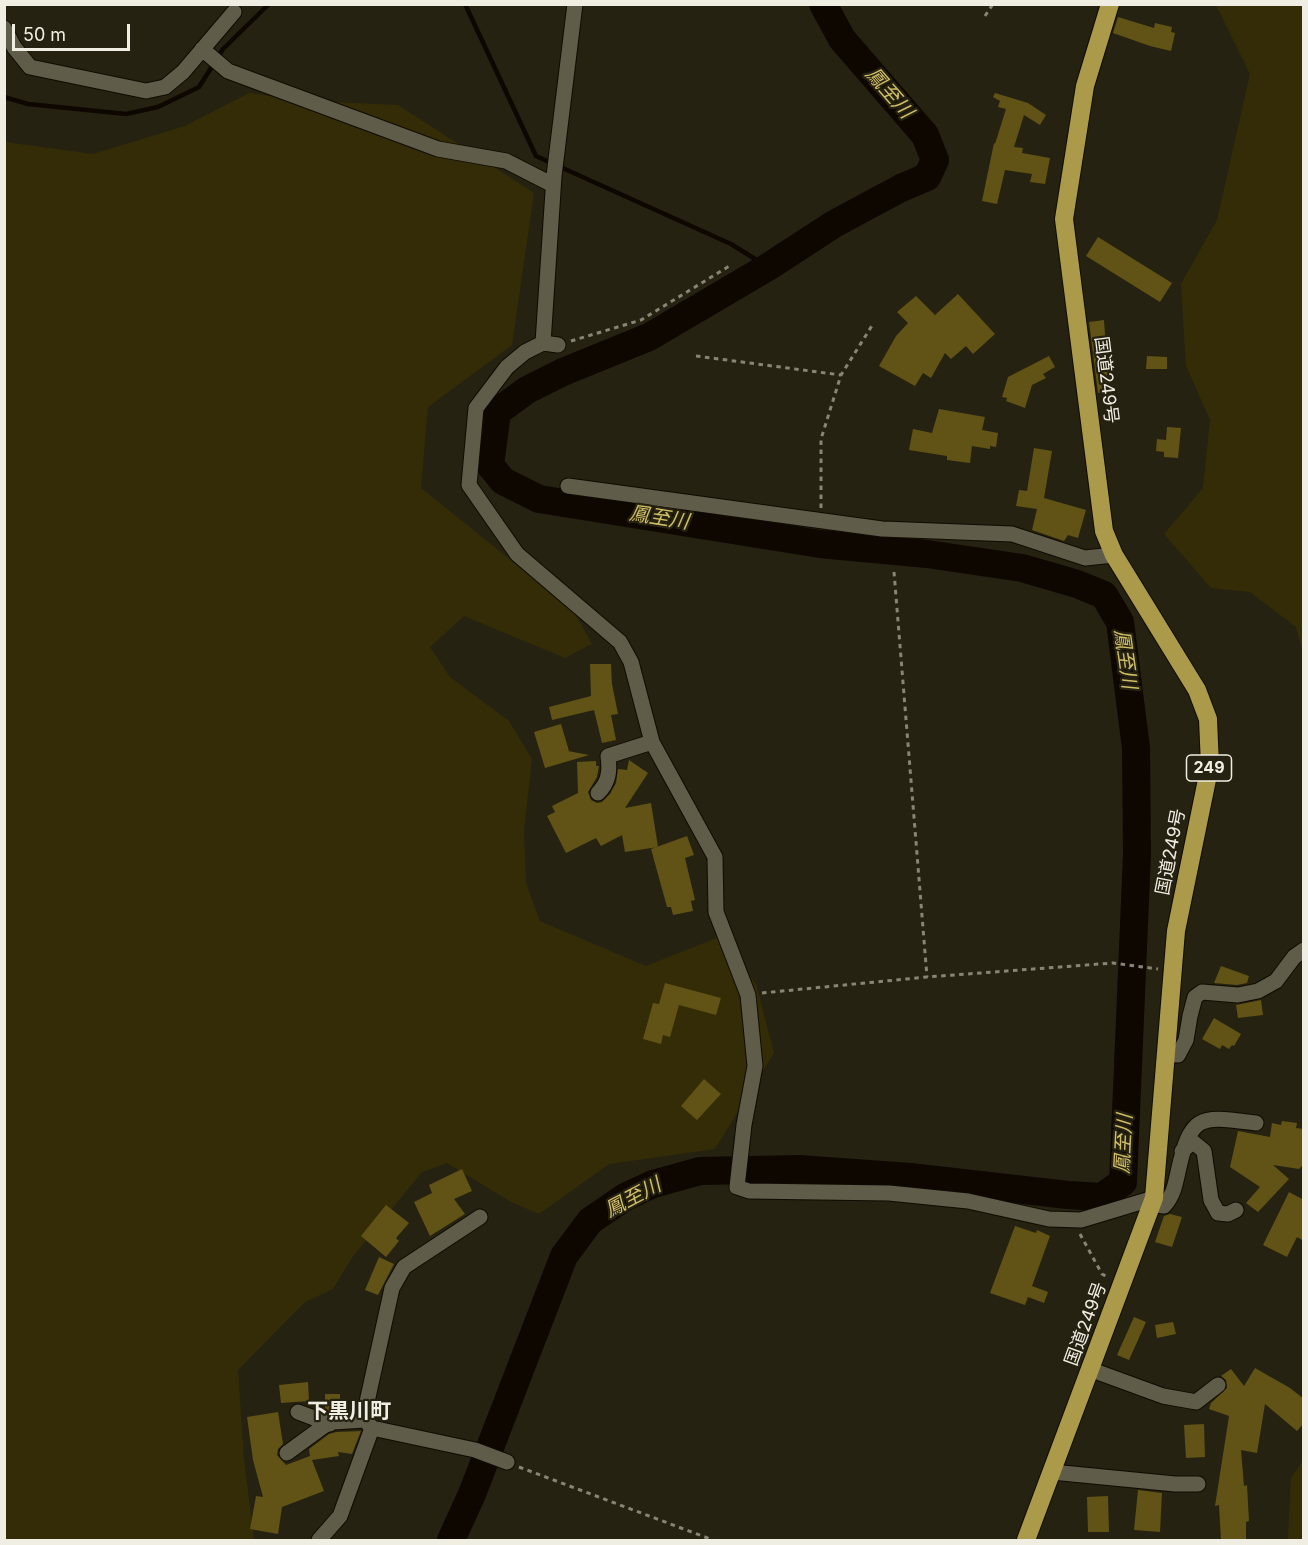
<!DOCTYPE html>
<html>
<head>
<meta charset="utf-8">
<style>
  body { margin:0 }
  #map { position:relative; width:1308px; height:1545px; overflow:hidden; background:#262211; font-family:Inter,sans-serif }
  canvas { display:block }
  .frame { position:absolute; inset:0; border:6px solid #f0eee3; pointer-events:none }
  .scale { position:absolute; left:12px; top:24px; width:118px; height:27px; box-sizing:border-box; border:3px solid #f0eee3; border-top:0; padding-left:8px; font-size:18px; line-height:21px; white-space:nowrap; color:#f0eee3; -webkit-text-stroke:4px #262211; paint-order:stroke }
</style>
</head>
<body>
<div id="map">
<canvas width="1308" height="1545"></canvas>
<div class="frame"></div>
<div class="scale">50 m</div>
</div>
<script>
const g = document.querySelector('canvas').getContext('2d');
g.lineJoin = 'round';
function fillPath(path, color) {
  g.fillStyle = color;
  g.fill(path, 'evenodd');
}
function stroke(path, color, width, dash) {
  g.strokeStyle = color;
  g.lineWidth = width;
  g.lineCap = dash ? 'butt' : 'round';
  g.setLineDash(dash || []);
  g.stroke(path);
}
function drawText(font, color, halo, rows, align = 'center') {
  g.font = font + ' Inter,"Noto Sans JP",sans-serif';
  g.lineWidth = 4.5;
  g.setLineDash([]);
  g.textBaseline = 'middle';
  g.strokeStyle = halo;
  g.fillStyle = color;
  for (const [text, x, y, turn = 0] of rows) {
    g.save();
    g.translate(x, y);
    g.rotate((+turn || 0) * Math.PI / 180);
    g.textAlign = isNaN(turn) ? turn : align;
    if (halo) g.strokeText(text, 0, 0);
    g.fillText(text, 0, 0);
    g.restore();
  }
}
const green = new Path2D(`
  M1216 5H1303V653L1296 627 1250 592 1211 588 1164 534 1203 488 1210 420 1186 366 1181 284 1217 220 1250 74Z
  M249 93 306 101 398 105 534 193 512 345 428 407 421 488 573 610 592 644 565 658 464 616 430 647 450 677 509 721 532 759 524 830 526 883 540 921 646 966 719 937 756 984 774 1053 715 1149 609 1164 539 1214 511 1202 447 1163 422 1172 351 1259 333 1289 305 1302 238 1370 244 1459 254 1540H5V142L93 154 185 126Z
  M1303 1460V1540H1288L1291 1478Z`);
const stream = new Path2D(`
  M465 4 536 156 731 244 768 267
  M4 97 28 104 126 114 158 107 199 87 223 49 269 4`);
const river = new Path2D(`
  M451 1540 472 1494 564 1256 590 1221 625 1197 653 1184 700 1171 799 1169 910 1177 1068 1195 1102 1197 1123 1182 1137 854 1136 748 1120 622 1104 595 1077 584 1022 568 927 554 820 544 539 499 503 481 490 465 497 412 527 390 563 372 649 337 768 267 834 224 901 188 927 177 935 160 925 135 842 39 823 4`);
const building = new Path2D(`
  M1118 17 1154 28 1155 23 1172 27 1171 32 1175 33 1171 51 1150 46 1113 33Z
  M995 93 1028 103 1046 115 1040 125 1024 115 1014 147 1023 148 1022 153 1050 158 1045 184 1030 182 1032 174 1005 170 997 204 982 201 994 143 995 144 1006 109 998 107 1000 101 993 97Z
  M1098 237 1172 283 1160 302 1086 256Z
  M958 294 995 334 973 354 966 346 951 359 945 353 931 378 923 373 915 386 879 366 896 336 908 323 897 312 916 296 935 315Z
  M1104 320 1109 392 1098 393 1089 322Z
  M1049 356 1055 367 1043 374 1046 378 1032 385 1025 408 1006 401 1007 398 1002 397 1008 377Z
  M1147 356 1167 357V369H1146Z
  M939 409 985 417 982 430 998 433 996 447 990 446V449L972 446 970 463 947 460V456L909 450 913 429 932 433Z
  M1167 427 1181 428 1178 458 1164 457V452L1156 451 1157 439 1166 440Z
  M1034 448 1052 451 1044 498 1086 510 1078 538 1068 535 1064 541 1032 530 1037 509 1016 506 1019 490 1027 491Z
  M590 664H611L612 684 618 714 611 715 616 740 602 743 594 710 552 720 549 707 591 696Z
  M561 724 569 751H568L589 755 545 768 534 732Z
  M629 760 648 773 625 808 651 803 658 847 625 852 622 835 601 846 596 838 566 853 547 816 555 812 552 806 578 793 577 762 596 761V766H599L597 777 588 792 591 800 597 803 602 802 610 794 616 783 618 769 627 770Z
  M687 836 694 855 685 858 695 900 691 901 693 911 673 915 671 907H667L651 849Z
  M1221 966 1249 976 1247 983 1237 985 1214 983Z
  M665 983 721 998 716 1015 679 1005 670 1037 663 1035 661 1044 643 1039 653 1003 659 1004Z
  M1261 1000 1263 1015 1238 1018 1236 1005Z
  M1214 1018 1241 1034 1234 1046 1232 1045 1229 1049 1222 1045 1220 1049 1202 1039Z
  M704 1079 721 1094 697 1120 681 1106Z
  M1282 1121 1297 1123 1296 1128 1304 1129V1164L1299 1169 1273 1165 1289 1179 1258 1212 1246 1203 1260 1187 1230 1167 1238 1131 1270 1137 1272 1123 1281 1125Z
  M462 1169 472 1191 454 1199 465 1214 430 1236 414 1202 432 1193 429 1185Z
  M1289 1192 1304 1200V1241L1297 1237 1287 1257 1263 1245Z
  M386 1205 409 1223 396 1238 399 1241 386 1257 361 1236Z
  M1170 1214 1182 1217 1172 1247 1155 1242 1164 1216Z
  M1015 1226 1036 1233 1037 1230 1050 1236 1032 1286 1048 1292 1044 1303 1028 1297 1025 1305 990 1293Z
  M379 1257 394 1264 378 1295 365 1290Z
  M1134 1317 1146 1322 1129 1360 1117 1355Z
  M1173 1322 1176 1334 1157 1338 1155 1325Z
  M1255 1368 1290 1388 1304 1399V1423L1297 1431 1265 1404 1257 1453 1241 1450 1244 1486 1247 1485 1249 1521 1246 1522V1540H1221L1219 1505 1215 1506 1229 1416 1209 1409 1211 1403 1227 1388 1226 1380 1221 1376 1231 1369 1244 1386Z
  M308 1382 309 1401 281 1403 279 1385Z
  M325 1394H340V1412L329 1413 325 1412Z
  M278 1412 283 1444 278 1449 277 1455 286 1465 310 1456 309 1449 329 1434 336 1432 361 1431 352 1454 338 1452 339 1456 312 1460 324 1491 282 1507 278 1534 250 1529 256 1496 263 1497 253 1460 247 1417Z
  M1204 1424 1205 1457 1186 1458 1184 1425Z
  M1138 1490 1162 1493 1160 1532 1134 1530Z
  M1108 1496 1109 1532H1088L1087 1497Z`);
const path = new Path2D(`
  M985 16 993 4
  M571 341 641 320 731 265
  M696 356 841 375
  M821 508V439L841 375 873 324
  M894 572 927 977
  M762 993 927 977 1113 963 1158 969
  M1080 1234 1102 1274 1109 1278
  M519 1467 713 1540`);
const minor = new Path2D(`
  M4 28 14 47 30 67 146 91 165 87 183 72 234 12
  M202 49 228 71 438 149 506 161 553 185
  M543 343 525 352 507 367 476 408 469 485 517 554 620 642 631 662 652 742 715 857 716 912 748 995 755 1066 744 1125 737 1187 749 1191 889 1193 968 1201 1049 1219 1081 1220 1154 1198
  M558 345 543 343 554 176 575 4
  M568 486 882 529 1012 534 1085 558 1114 555
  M598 793C609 782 610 771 608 756L652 742
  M1165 1054 1178 1055 1186 1040 1190 1016 1195 997 1202 992 1238 995 1258 991 1276 981 1294 957 1304 950
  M1182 1151 1193 1142 1204 1151 1211 1200 1218 1213 1228 1214 1236 1210
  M1152 1204 1164 1206C1173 1196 1175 1186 1178 1172 1191 1112 1201 1116 1256 1123
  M480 1217 404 1267 392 1288 365 1411V1420L372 1428 475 1450 507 1462
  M1092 1370 1163 1396 1191 1401 1196 1402 1218 1385
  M298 1412 330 1424
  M287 1453 324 1426 333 1422 365 1420
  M1052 1472 1175 1484H1198
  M319 1540 340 1516 372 1428`);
const highway = new Path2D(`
  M1026 1540 1154 1198 1176 931 1210 765 1208 719 1197 690 1114 555 1104 531 1064 219 1085 86 1110 4`);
const shields = [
  [1209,768,45]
];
const shieldNames = [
  ["249",1209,768]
];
const streetNames = [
  ["国道249号",1106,380,83],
  ["国道249号",1171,852,-79],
  ["国道249号",1086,1324,-70]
];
const waterNames = [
  ["鳳至川",889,93,49],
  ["鳳至川",659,518,9],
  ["鳳至川",1125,659,82],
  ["鳳至川",1124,1144,-87],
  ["鳳至川",633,1198,-28]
];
const quarterNames = [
  ["下黒川町",349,1412]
];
fillPath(green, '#342c07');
stroke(stream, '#0d0700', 4.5);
stroke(river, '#0d0700', 28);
fillPath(building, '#605315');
stroke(minor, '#0f0b01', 17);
stroke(highway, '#0f0b01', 20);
stroke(path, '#888577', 3, [4.5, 4.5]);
stroke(minor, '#605c4a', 15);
stroke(highway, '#aa9a4a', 18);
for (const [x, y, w] of shields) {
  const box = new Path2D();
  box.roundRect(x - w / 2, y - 13, w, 26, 4.5);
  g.fillStyle = '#262211';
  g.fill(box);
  stroke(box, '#f0eee3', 1.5);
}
drawText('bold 16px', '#f0eee3', null, shieldNames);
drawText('18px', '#f0eee3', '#262211', streetNames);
drawText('italic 20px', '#d1bf67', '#262211', waterNames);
drawText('bold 21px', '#f0eee3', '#262211', quarterNames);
</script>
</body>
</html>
